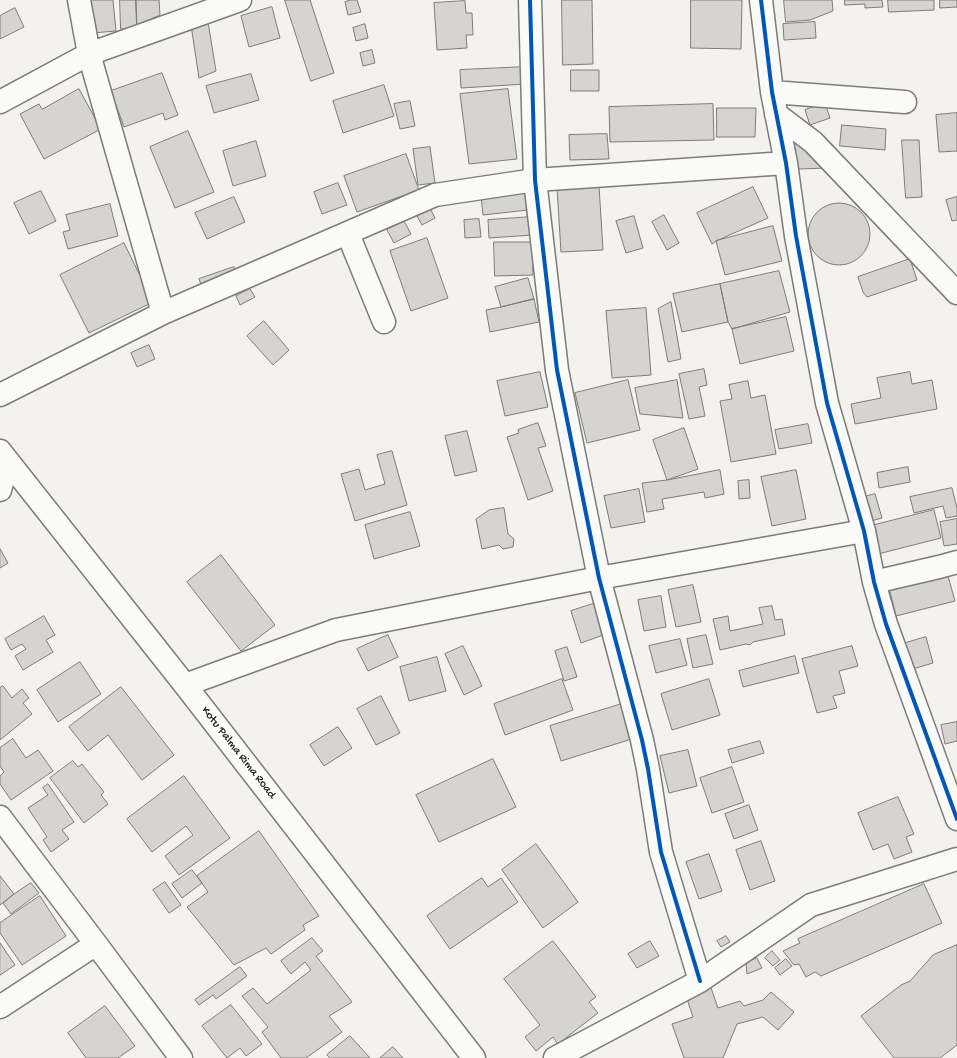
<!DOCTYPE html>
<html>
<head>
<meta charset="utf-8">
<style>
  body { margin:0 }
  canvas { display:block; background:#f3f2ef }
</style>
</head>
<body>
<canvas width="957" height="1058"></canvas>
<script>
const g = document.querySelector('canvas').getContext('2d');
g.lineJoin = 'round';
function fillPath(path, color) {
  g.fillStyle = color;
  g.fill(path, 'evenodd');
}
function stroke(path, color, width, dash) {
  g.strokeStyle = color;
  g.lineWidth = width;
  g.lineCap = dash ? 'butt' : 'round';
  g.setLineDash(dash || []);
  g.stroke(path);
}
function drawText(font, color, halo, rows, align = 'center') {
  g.font = font + ' "Gochi Hand",sans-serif';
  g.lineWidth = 3;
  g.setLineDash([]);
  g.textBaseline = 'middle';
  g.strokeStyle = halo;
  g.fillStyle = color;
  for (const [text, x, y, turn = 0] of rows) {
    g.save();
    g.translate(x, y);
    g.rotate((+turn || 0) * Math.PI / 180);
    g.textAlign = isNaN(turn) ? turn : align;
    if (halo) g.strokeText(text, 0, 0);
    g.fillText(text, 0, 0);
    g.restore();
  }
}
const building = new Path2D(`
  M89 0H113L116 31 93 33Z
  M120 0H136L137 29H121Z
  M136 0H159L160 15 137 25Z
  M285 0H310L334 73 311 81Z
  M351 0H357L361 12 348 15 345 2Z
  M562 0H592L593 64 563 65Z
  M691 0H742L741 49 691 48Z
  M784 0H832L833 11 810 20 786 22Z
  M845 0H882L883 7 865 8V4L845 5Z
  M888 0H934V10L889 12Z
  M940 0H957V7L940 8Z
  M465 1 466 13H472L473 35H466L467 48 437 50 434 3Z
  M272 7 280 38 249 47 241 16Z
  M15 8 24 27 0 39V16Z
  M208 22 216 71 199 78 191 25Z
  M815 22 816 38 784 40 783 24Z
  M365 24 368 38 356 41 353 28Z
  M372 50 375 63 363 66 360 53Z
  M525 67 526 84 461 88 460 70Z
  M571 70H599V91H571Z
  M162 73 178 115 165 120 163 113 124 127 111 91Z
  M251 74 259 100 214 113 206 86Z
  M384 85 394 116 343 133 333 101Z
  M79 89 101 129 44 159 20 114 39 104 42 109Z
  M508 89 517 159 469 164 460 94Z
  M410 101 415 126 400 129 394 104Z
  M825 103 830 118 810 125 805 110Z
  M713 104 714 140 610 142 609 107Z
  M717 108H756L755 137H717Z
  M957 113V151L939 152 936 115Z
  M842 125 886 129 885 150 840 146Z
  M188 131 214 192 175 208 150 147Z
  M607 134 609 159 570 160 569 135Z
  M799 138 827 168 799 169 789 147Z
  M902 140H919L922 197 906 198Z
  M256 141 266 176 233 186 223 151Z
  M430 147 435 183 418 185 413 149Z
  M406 154 419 190 357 212 344 176Z
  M338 183 347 205 322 214 314 192Z
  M599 186 603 250 561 252 557 188Z
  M753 187 768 218 716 241 712 244 697 213Z
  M41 191 56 221 29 234 14 203Z
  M526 192 528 210 483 215 481 196Z
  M234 197 245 222 207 239 195 213Z
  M957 197V220L952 221 946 200Z
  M427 202 435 218 422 225 413 209Z
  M808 234a31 31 0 1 1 62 0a31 31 0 1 1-62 0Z
  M110 204 118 236 68 249 63 232 70 230 66 215Z
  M664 215 679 243 667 250 652 222Z
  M634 216 643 248 626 253 616 221Z
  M532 217 533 235 489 238 488 220Z
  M479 219 481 237 465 238 464 220Z
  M404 221 411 234 394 243 387 230Z
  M773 226 782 261 725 275 716 241Z
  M427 238 448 298 411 311 390 251Z
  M494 242H532L533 275 495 276Z
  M124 243 153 302 89 333 60 275Z
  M910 259 917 280 867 297 863 292 858 277Z
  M234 267 237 275 202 287 199 279Z
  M779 271 790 312 732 329 728 322 720 284Z
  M528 278 534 299 501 307 495 287Z
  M720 284 728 322 682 332 673 294Z
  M250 289 255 297 240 305 236 296Z
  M534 299 539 322 490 332 486 310 501 307Z
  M671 302 681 359 668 362 658 309Z
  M646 308 651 375 612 378 606 311Z
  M786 317 794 351 740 364 732 329Z
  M264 321 289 350 273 365 247 336Z
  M149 345 155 359 137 367 131 353Z
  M704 369 707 385 699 387 705 416 689 419 679 374Z
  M540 372 548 407 505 416 497 381Z
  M910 372 912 384 932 380 937 409 855 424 851 404 881 398 877 378Z
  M628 380 640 430 587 443 575 393Z
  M677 380 683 418 640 414 635 388Z
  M748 381 751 398 765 395 776 454 731 462 720 401 732 399 729 385Z
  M538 423 546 446 538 448 553 491 528 500 507 437 519 433 518 430Z
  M808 424 812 443 779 449 775 430Z
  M684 428 698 469 667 480 653 440Z
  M467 431 477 471 455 476 445 436Z
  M392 451 407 505 355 521 341 474 359 469 365 490 385 484 377 455Z
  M908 467 910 482 879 488 877 473Z
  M720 470 724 494 705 498 704 492 662 499 664 509 647 512 642 483 667 480Z
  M796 470 806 519 772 526 761 477Z
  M749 480 750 498 739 499 738 481Z
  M952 488 957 508V516L946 518 943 506 914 513 910 497Z
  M639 489 645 522 611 528 604 496Z
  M875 494 882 518 864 523 857 499Z
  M504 508 508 534 514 539 513 547 503 549 499 545 482 549 476 519 489 510Z
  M934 510 941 538 878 554 871 526Z
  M410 512 420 546 374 559 365 525Z
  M957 519V544L944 546 940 522Z
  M0 549 8 563 0 568Z
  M221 555 275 625 241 651 187 582Z
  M946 569 955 601 896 616 888 584Z
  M693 585 701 622 676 627 668 590Z
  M661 596 666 627 644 631 638 600Z
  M596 603 606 634 581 643 571 611Z
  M772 606 775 620 782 619 785 635 753 642 750 645 746 644 720 650 713 619 728 616 730 631 763 624 759 608Z
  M44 616 55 635 46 640 53 652 23 670 15 656 26 649 22 644 11 650 5 639Z
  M388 635 398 657 368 671 357 649Z
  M706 635 713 664 693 668 687 639Z
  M926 637 933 663 906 671 899 645Z
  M680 639 687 665 656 673 649 646Z
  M463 646 482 686 464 695 445 654Z
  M852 646 858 666 839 671 845 693 833 696 837 708 817 713 802 659Z
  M567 647 577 677 564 681 555 651Z
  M795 656 799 673 743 687 739 671Z
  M437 657 446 691 409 701 400 667Z
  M80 662 101 694 58 722 37 690Z
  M562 679 573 710 505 735 494 704Z
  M709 679 720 715 672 730 661 694Z
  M3 686 12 698 22 689 29 698 23 703 32 714 0 740V688Z
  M121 687 174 755 142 780 108 735 88 751 69 727Z
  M381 696 400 733 376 745 357 709Z
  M625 703 635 738 561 761 550 726Z
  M957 722V741L945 744 941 725Z
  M338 727 352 748 324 766 310 745Z
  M13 739 26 758 38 750 53 771 11 800 0 784V776L4 772 0 766V748Z
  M760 741 764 753 732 763 728 750Z
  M688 750 697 786 669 793 660 756Z
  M493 759 516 807 439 842 416 795Z
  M73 761 78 767 82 764 104 792 101 795 108 804 84 823 50 778Z
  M732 767 744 802 712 813 700 778Z
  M184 776 230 838 179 875 165 856 193 835 186 826 152 852 127 819Z
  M48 784 74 822 62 830 69 839 51 852 43 840 47 837 28 808 48 795 43 788Z
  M898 797 914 834 906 837 912 852 894 859 888 844 873 850 858 813Z
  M749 805 758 830 734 839 725 814Z
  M259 831 319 916 303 925 305 930 271 954 266 948 234 965 187 907 208 892 197 876Z
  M761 841 775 881 750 890 736 850Z
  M536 844 578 902 543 928 502 870Z
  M709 854 722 891 699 899 686 862Z
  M192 870 202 883 182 898 172 884Z
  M0 876 14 894 0 905Z
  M482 878 488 887 501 878 518 902 450 949 427 916Z
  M165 882 181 905 169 913 153 890Z
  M31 883 39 893 11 914 3 903 14 894Z
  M924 884 942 923 821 976 815 972 806 977 799 964 794 965 783 951 800 943 798 939Z
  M40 896 66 936 22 965 0 933V923Z
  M726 936 730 942 721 947 717 941Z
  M312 938 323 951 316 956 352 1002 329 1016 342 1032 306 1058H281L262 1032 268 1027 242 996 253 988 267 1004 311 970 305 962 291 974 281 961Z
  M553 941 596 997 589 1002 598 1013 558 1044 553 1037 536 1051 525 1037 540 1025 504 979Z
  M650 941 659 956 637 968 628 954Z
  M0 943 15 965 0 975Z
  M957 945V1045L940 1058H894L861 1016 901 985 910 981 933 955Z
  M772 951 780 960 773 966 765 958Z
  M757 958 762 968 747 974 746 963Z
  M786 959 792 966 780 975 775 968Z
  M240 967 247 976 216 999 213 995 199 1005 195 1000Z
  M710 985 718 1008 740 1001 744 1006 763 1000 771 992 794 1012 778 1030 763 1017 737 1024 723 1058H684L672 1024 693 1017 685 993Z
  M231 1005 262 1044 246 1056 240 1048 227 1058 202 1026Z
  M105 1006 135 1046 118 1058H86L68 1033Z
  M350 1036 370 1058H330L327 1055Z
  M393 1047 403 1058H380Z`);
const minor = new Path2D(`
  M79 0 89 54 163 313
  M530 0 535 180 557 370 599 578 642 740 648 769 661 852 700 981
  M761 0 772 92 786 163 796 236 827 403 864 531 874 582 886 624 957 819
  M772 92 905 102
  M0 102 89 54 240 0
  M776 114 813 142 957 293
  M348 234 384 322
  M0 395 163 313 435 195 535 180 786 163
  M0 451 185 685 474 1058
  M0 490 8 461
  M874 582 939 567 957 562
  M185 685 336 630 599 578 864 531
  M0 817 96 944 181 1058
  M0 1007 96 944
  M555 1058 700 981 811 905 957 859`);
const cycleway = new Path2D(`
  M530 0 535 180 557 370 599 578 642 740 648 769 661 852 700 981
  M761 0 772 92 786 163 796 236 827 403 864 531 874 582 886 624 957 819`);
const streetNames = [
  ["Kotu Palma Rima Road",238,753,52]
];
fillPath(building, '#d5d4d2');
stroke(building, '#7d7c7b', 1);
stroke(minor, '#7d7c7b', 25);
stroke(minor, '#fafaf8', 22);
stroke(cycleway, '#0057b8', 4);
drawText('12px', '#1c1c1c', '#fdfcf7', streetNames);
</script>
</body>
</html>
